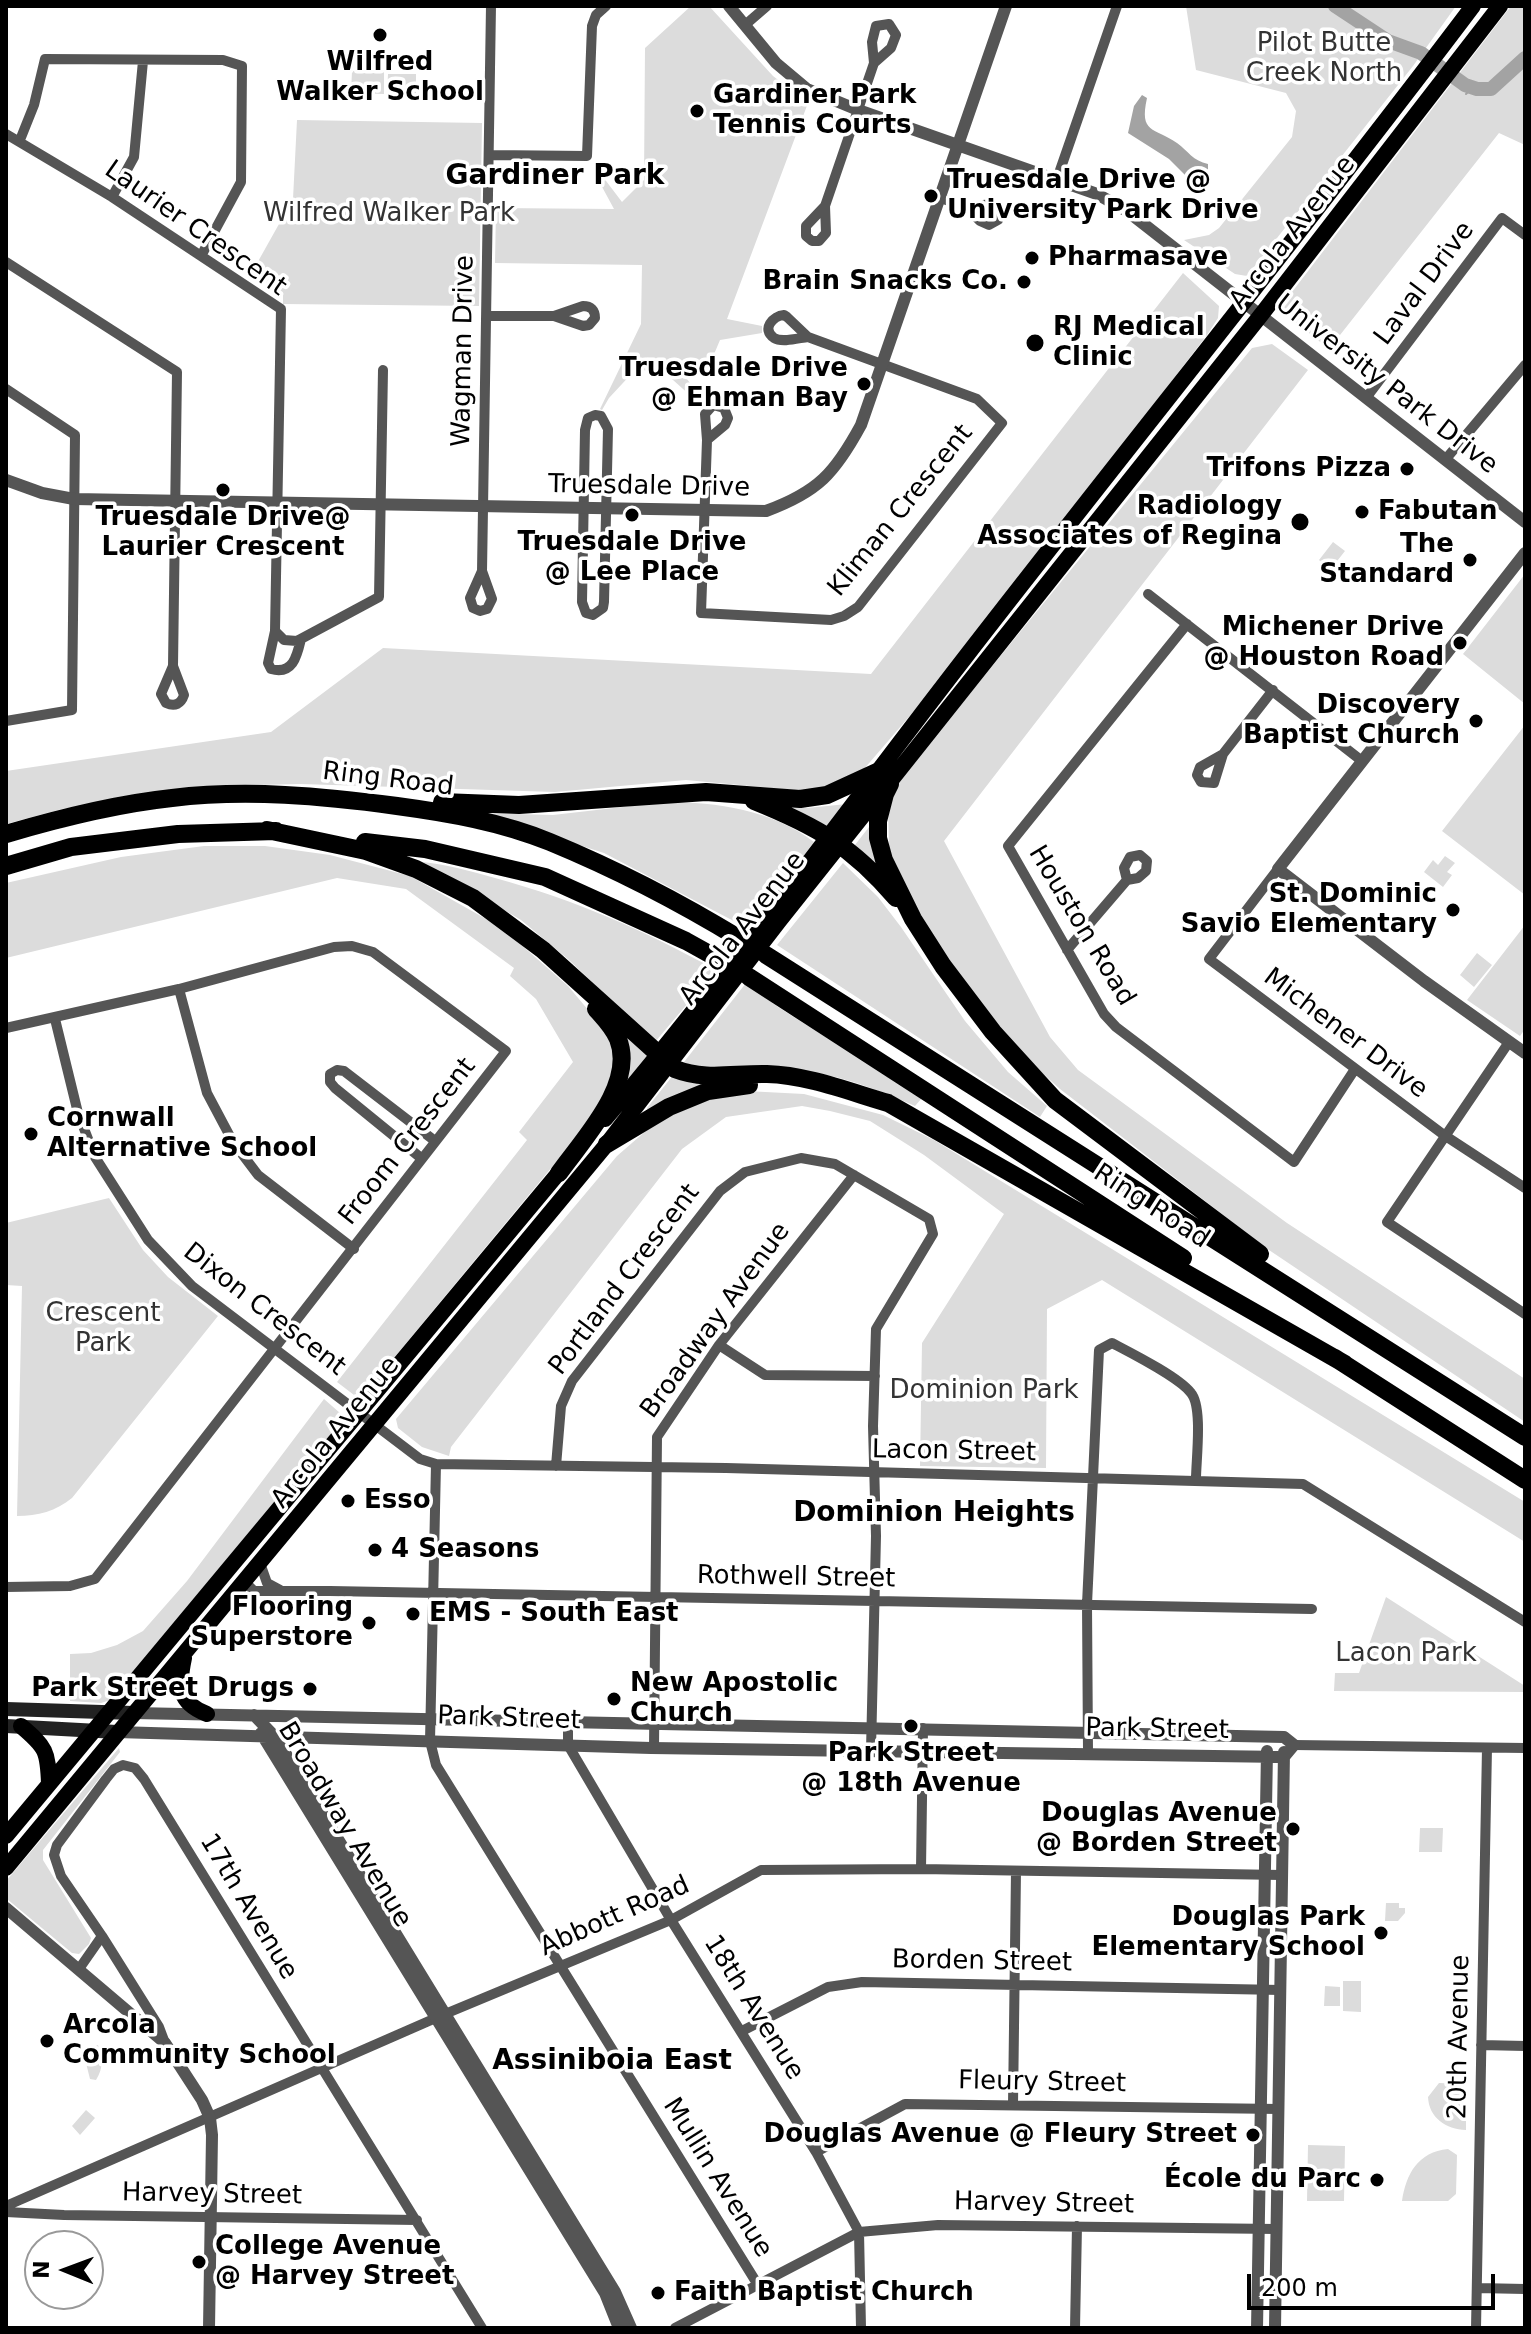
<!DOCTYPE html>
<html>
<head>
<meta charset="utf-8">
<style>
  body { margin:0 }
  #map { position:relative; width:1531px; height:2334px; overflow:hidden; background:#fff; font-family:"DejaVu Sans",sans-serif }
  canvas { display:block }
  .frame { position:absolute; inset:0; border:8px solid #000; pointer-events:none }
  .north { position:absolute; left:24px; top:2230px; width:80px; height:80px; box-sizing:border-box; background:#fff; border:2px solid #999; border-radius:50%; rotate:271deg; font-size:22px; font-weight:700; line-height:32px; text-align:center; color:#000 }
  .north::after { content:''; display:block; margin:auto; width:28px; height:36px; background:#000; clip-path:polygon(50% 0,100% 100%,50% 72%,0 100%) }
  .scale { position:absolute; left:1247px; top:2274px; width:248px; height:36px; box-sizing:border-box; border:4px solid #000; border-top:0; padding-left:10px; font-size:24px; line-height:28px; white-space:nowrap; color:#000; -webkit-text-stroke:6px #fff; paint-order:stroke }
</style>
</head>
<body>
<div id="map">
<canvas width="1531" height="2334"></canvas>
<div class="frame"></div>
<div class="north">N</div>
<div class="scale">200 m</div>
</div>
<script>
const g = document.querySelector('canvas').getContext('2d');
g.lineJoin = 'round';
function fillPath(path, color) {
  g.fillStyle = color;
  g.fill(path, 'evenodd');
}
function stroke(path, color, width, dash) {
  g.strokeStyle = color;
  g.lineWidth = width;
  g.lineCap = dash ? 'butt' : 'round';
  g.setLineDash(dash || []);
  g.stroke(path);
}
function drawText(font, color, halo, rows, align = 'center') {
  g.font = font + ' "DejaVu Sans",sans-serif';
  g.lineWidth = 7;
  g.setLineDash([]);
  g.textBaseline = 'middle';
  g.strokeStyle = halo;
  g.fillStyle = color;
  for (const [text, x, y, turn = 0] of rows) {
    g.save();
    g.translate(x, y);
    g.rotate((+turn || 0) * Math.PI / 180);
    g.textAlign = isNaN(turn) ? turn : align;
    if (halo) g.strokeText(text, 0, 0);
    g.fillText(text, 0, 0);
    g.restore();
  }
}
const green = new Path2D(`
  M691 6H709L773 76 808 103 727 319 762 326V333L720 340 712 359 678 367 705 403 702 406 663 371 635 370 609 398 602 410 600 409 641 324 642 265 495 263 496 208 614 209 594 172 597 169 622 202 644 180 645 48Z
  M1186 6H1456L1413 66 1247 276 1235 274 1184 240 1209 235 1219 228 1292 137 1296 111 1286 93 1196 70Z
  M1511 6H1525V145L1499 133 1329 349 1279 309Z
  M352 71 384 72V94L351 93Z
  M388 74H416V97L387 96Z
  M297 120 482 123 479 306 283 304V293L251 274 293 199Z
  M1183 273 1219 306 1218 318 1207 335 957 661 864 769 815 792 686 780 555 792 301 784 215 786 165 791 62 809 6 824V771L271 732 383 648 871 674Z
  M1272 344 1308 370 944 841 1050 1037 1078 1070 1287 1223 1525 1379V1422L1266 1248 1060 1089 1020 1053 944 955 902 884 889 849 888 807 900 779 1252 348Z
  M1333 542 1345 551 1330 570 1319 560Z
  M1525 574V704L1463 654Z
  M1525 725V895L1442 831Z
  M666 802C717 802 772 810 814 842L749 929 604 853 479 813 553 815Z
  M778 804 807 808 847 804 825 831Z
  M869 827 871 828 882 874 851 850Z
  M204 846H265L330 855 410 876 502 928 568 986 610 1036 615 1065 612 1083 576 1138 364 1394 354 1395 337 1382 527 1140 519 1132 573 1062 536 999 510 976 514 968 406 889 337 878 6 958V883L121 857Z
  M1445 856 1455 863 1447 872 1452 875 1443 887 1424 872 1433 860 1438 865Z
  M423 862C448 865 471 871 495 878 576 900 643 930 716 970L655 1042 569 960 521 920Z
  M843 863 878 897 901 927 965 1021 1008 1072 1047 1106 1040 1117 777 945Z
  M1525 925V1029L1520 1036 1467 1000Z
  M1477 953 1492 965 1474 987 1460 975Z
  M746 983 778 1007 922 1098 915 1106C875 1088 834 1073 790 1069 759 1066 727 1068 696 1068L684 1062Z
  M624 1035 648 1056 626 1086Z
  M674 1074 720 1081 648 1111 647 1108Z
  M746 1091 804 1094 883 1115 934 1140 1525 1502V1542L1102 1280 1047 1309 1046 1468 920 1466 922 1343 1004 1214 924 1155 870 1121 830 1111 802 1106 726 1117 682 1149 451 1447 449 1456 422 1447 398 1428 396 1419 617 1156 663 1116 703 1101Z
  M109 1198 143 1250 168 1277 218 1316 72 1498C56 1511 38 1516 17 1516L22 1286 6 1285V1223Z
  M324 1399 340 1413 338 1425 110 1700 101 1703 70 1701V1654L91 1653 117 1645 143 1631 187 1581Z
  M1386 1597 1525 1686V1692L1334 1691 1335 1673H1359Z
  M119 1748 120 1752 43 1850V1860L91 1938 89 1944 79 1954 72 1953 7 1899 6 1881Z
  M1420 1828H1443L1442 1852H1419Z
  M1386 1903H1399V1908H1405V1913L1398 1921H1385Z
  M1343 1981H1361V2012L1343 2011Z
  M1325 1986 1340 1987V2006H1324Z
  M98 2045C102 2059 104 2067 96 2080L90 2079 83 2051Z
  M1439 2083 1462 2084 1466 2089V2130C1446 2129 1429 2118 1428 2097Z
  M86 2110 95 2118 80 2135 72 2126Z
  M1308 2145 1345 2146 1344 2201H1307Z
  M1448 2149 1457 2155 1456 2194 1448 2201H1402C1406 2174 1418 2152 1448 2149Z`);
const water = new Path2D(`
  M1142 95 1147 98C1139 134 1154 127 1177 143 1188 151 1193 161 1208 164V171L1200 176 1185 175 1169 159 1128 133 1134 106Z`);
const stream = new Path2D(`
  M1359 35 1365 30H1371
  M1466 94 1472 88`);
const river = new Path2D(`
  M1335 6 1388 41 1421 53 1465 85 1477 89H1491L1525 58`);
const minor = new Path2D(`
  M745 25 767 6
  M6 134 112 197 281 309 275 631 284 640 297 641 379 597 383 370
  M20 140 34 105 45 59 223 60 242 66 241 182 201 256
  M490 155 587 156 592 26 596 15 606 6
  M1057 179 1117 6
  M112 197 134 157 143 61
  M938 197 966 207 980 221 989 225 998 220V210L992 204 966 207
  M825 206 874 63 872 42 876 26 889 24 896 35 891 48 874 63
  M825 206 826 233 819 241H812L806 236V226Z
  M6 262 177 372 173 666 161 694 166 703C175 707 181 704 184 695L173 666
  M583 306C591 306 595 310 595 318L589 325 583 326 554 316Z
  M784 315 787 317 808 337C799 338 782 343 774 338 761 329 773 316 784 315Z
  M487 316H554
  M6 389 75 435 72 710 6 721
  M1366 398 1502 218 1525 235
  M713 405 724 408 728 418 725 425 707 440 705 414Z
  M595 415 601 416 608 429 604 602 603 608 593 615 586 613 582 602 585 430 588 418Z
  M707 440 701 613 831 620 844 616 858 607 1002 423 977 399 808 337
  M1445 460 1525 365
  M482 571 491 6
  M482 571 492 599 487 609 480 611 473 608 470 598Z
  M1148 594 1362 761
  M1187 624 1008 846 1104 1014 1116 1027 1294 1162 1355 1069
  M275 631 268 663 271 669C293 675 297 656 301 639
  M1223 754 1200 767 1197 775 1201 782 1214 783 1223 754 1273 690
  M1278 869 1209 959 1444 1135 1525 1188
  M1067 950 1127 880 1138 878 1146 871 1147 861 1140 855 1130 857 1124 868 1127 880
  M179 989 207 1093 233 1142 258 1175 354 1249
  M55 1019 78 1113 95 1157 148 1240 192 1286 420 1459 436 1464 726 1468 1303 1484 1525 1622
  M6 1028 179 989 334 947 352 946 373 952 506 1051 95 1579 70 1586 6 1587
  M1509 1042 1387 1222 1525 1314
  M421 1158 335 1088 330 1082V1074L337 1070 344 1071 435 1141
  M719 1345 765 1375 875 1376
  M436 1464 430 1741 436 1765 758 2285
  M556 1466 561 1406 572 1381 720 1191 745 1172 801 1158 835 1164 929 1219 933 1234 876 1329 873 1426 876 1536 871 1750
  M260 1563 267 1583 280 1590
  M245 1582 254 1591H330L1312 1609
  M568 1724V1745L671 1920 816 2152 859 2232 861 2328
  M1294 1745 1525 1748
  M654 1748 657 1437 719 1345 854 1175
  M1088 1752 1087 1604 1099 1350 1112 1343C1131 1353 1179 1377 1191 1393 1203 1407 1196 1460 1196 1479
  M921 1869 923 1728
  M79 1969 102 1936
  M742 2031 828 1987 862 1982 1281 1990
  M165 2043 159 2027 102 1936 61 1876 54 1855 57 1845 106 1779 114 1769 123 1765 135 1768 144 1779 482 2328
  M1481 2045 1525 2046
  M1013 2105 1016 1871
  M816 2152 905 2104 1279 2109
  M6 2206 445 2014 671 1920 761 1870 921 1869 1281 1875
  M6 2212 64 2215 417 2220
  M1477 2288 1525 2289
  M675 2328 859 2232 938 2225 1276 2229
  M1075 2328 1077 2226
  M1476 2328 1487 1748`);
const tertiary = new Path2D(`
  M729 6 776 63 807 89 858 110 1097 194 1127 211 1525 522
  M6 480 42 493 74 499 766 511C818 492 835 473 861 425L1006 6
  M1525 553 1278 869 1424 981 1525 1053
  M254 1715 276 1738 615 2292 631 2328
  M117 1732 651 1748 1284 1757 1294 1745 1284 1737 134 1713
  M261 1733 605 2293 619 2328
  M6 1908 165 2043 202 2100 210 2118 212 2135 209 2328
  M1257 2328 1267 1751
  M1275 2328 1284 1752`);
const secondary = new Path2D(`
  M6 1709 134 1713
  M6 1726 117 1732`);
const primary = new Path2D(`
  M605 1119C731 970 847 810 967 655 1135 438 1308 225 1473 6
  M184 1658C178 1686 178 1703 207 1714
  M21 1726C46 1747 48 1751 49 1784
  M6 1836 566 1164
  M6 1868 607 1144 779 921 1261 315 1500 6`);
const motorway = new Path2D(`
  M890 784 885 794 878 821V838L884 860 913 919 943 966 993 1032 1055 1100 1260 1254
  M754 801C816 826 852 846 896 898
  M442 802 519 805 706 792 800 799 827 795 877 772
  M267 830 366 851 416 869 473 898 543 950 675 1069C706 1081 735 1073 767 1074 807 1075 850 1092 888 1103L1345 1364
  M6 834C60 818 116 804 172 798 247 789 323 796 397 806 449 813 501 822 550 842 613 868 681 903 740 939
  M365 842 425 849 545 877 686 941 722 961
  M6 866 71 847 178 834 276 831
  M766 955 1525 1437
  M749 977 1183 1258
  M607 1144 669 1107 708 1091 749 1085
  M559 1173C584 1138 636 1084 618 1039 613 1027 604 1018 596 1009
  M1335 1358 1525 1480`);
const markers = [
  [380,35,8,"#000"],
  [697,111,8,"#000"],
  [931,196,8,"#000"],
  [1032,258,8,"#000"],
  [1024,282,8,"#000"],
  [1035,343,10,"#000"],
  [864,384,8,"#000"],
  [1407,469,8,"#000"],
  [223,490,8,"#000"],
  [1362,512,8,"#000"],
  [632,515,8,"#000"],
  [1300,522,10,"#000"],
  [1470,560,8,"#000"],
  [1460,643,8,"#000"],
  [1476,721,8,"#000"],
  [1453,910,8,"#000"],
  [31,1134,8,"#000"],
  [348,1501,8,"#000"],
  [375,1550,8,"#000"],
  [413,1614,8,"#000"],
  [369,1623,8,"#000"],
  [310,1689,8,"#000"],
  [614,1699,8,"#000"],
  [911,1726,8,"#000"],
  [1293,1829,8,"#000"],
  [1381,1933,8,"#000"],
  [47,2041,8,"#000"],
  [1253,2135,8,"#000"],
  [1377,2180,8,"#000"],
  [199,2262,8,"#000"],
  [658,2293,8,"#000"]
];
const parkNames = [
  ["Pilot Butte",1324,44],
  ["Creek North",1324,74],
  ["Wilfred Walker Park",389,214],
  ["Crescent",103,1314],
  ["Park",103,1344],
  ["Dominion Park",984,1391],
  ["Lacon Park",1406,1654]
];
const poiNames = [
  ["Wilfred",380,63,"center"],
  ["Walker School",380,93,"center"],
  ["Gardiner Park",713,96,"left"],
  ["Tennis Courts",713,126,"left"],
  ["Truesdale Drive @",947,181,"left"],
  ["University Park Drive",947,211,"left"],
  ["Pharmasave",1048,258,"left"],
  ["Brain Snacks Co.",1008,282],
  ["RJ Medical",1053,328,"left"],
  ["Clinic",1053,358,"left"],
  ["Truesdale Drive",848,369],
  ["@ Ehman Bay",848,399],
  ["Trifons Pizza",1391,469],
  ["Radiology",1282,507],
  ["Associates of Regina",1282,537],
  ["Fabutan",1378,512,"left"],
  ["Truesdale Drive@",223,518,"center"],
  ["Laurier Crescent",223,548,"center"],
  ["Truesdale Drive",632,543,"center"],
  ["@ Lee Place",632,573,"center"],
  ["The",1454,545],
  ["Standard",1454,575],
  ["Michener Drive",1444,628],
  ["@ Houston Road",1444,658],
  ["Discovery",1460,706],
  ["Baptist Church",1460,736],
  ["St. Dominic",1437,895],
  ["Savio Elementary",1437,925],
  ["Cornwall",47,1119,"left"],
  ["Alternative School",47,1149,"left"],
  ["Esso",364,1501,"left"],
  ["4 Seasons",391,1550,"left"],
  ["Flooring",353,1608],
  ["Superstore",353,1638],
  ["EMS - South East",429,1614,"left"],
  ["New Apostolic",630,1684,"left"],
  ["Church",630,1714,"left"],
  ["Park Street Drugs",294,1689],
  ["Park Street",911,1754,"center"],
  ["@ 18th Avenue",911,1784,"center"],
  ["Douglas Avenue",1277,1814],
  ["@ Borden Street",1277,1844],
  ["Douglas Park",1365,1918],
  ["Elementary School",1365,1948],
  ["Arcola",63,2026,"left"],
  ["Community School",63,2056,"left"],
  ["Douglas Avenue @ Fleury Street",1237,2135],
  ["École du Parc",1361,2180],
  ["College Avenue",215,2247,"left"],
  ["@ Harvey Street",215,2277,"left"],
  ["Faith Baptist Church",674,2293,"left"]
];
const streetNames = [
  ["Laurier Crescent",195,229,35],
  ["Arcola Avenue",1293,233,-52],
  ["Laval Drive",1425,284,-53],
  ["Wagman Drive",464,351,-89],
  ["University Park Drive",1386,385,38],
  ["Truesdale Drive",649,487,1],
  ["Kliman Crescent",901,511,-51],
  ["Ring Road",388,780,7],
  ["Houston Road",1081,926,59],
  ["Arcola Avenue",743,929,-52],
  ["Michener Drive",1345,1034,37],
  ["Froom Crescent",408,1142,-52],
  ["Ring Road",1151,1207,33],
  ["Portland Crescent",625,1280,-53],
  ["Dixon Crescent",264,1310,38],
  ["Broadway Avenue",716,1321,-54],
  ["Arcola Avenue",336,1433,-51],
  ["Lacon Street",954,1452,1],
  ["Rothwell Street",796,1578,1],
  ["Park Street",509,1719,2],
  ["Park Street",1157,1730,1],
  ["Broadway Avenue",344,1825,59],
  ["17th Avenue",248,1907,59],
  ["Abbott Road",615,1917,-24],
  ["Borden Street",982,1962,1],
  ["18th Avenue",753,2008,58],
  ["20th Avenue",1460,2037,-89],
  ["Fleury Street",1042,2083,1],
  ["Mullin Avenue",717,2178,58],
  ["Harvey Street",212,2195,1],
  ["Harvey Street",1044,2204,1]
];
const neighbourhoodNames = [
  ["Gardiner Park",555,177],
  ["Dominion Heights",934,1514],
  ["Assiniboia East",612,2062]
];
fillPath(green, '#dcdcdc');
fillPath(water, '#a3a3a3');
stroke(stream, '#a3a3a3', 2);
stroke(river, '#a3a3a3', 14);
stroke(minor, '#555', 10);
stroke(tertiary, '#555', 12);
stroke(secondary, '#222', 14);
stroke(primary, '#000', 16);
stroke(motorway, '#000', 18);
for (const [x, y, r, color] of markers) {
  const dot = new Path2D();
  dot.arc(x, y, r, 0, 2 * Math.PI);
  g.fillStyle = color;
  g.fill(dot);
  stroke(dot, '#fff', 3);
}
drawText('26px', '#333', '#fff', parkNames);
drawText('bold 26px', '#000', '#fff', poiNames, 'right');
drawText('26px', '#000', '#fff', streetNames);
drawText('bold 28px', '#000', '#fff', neighbourhoodNames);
</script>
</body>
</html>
